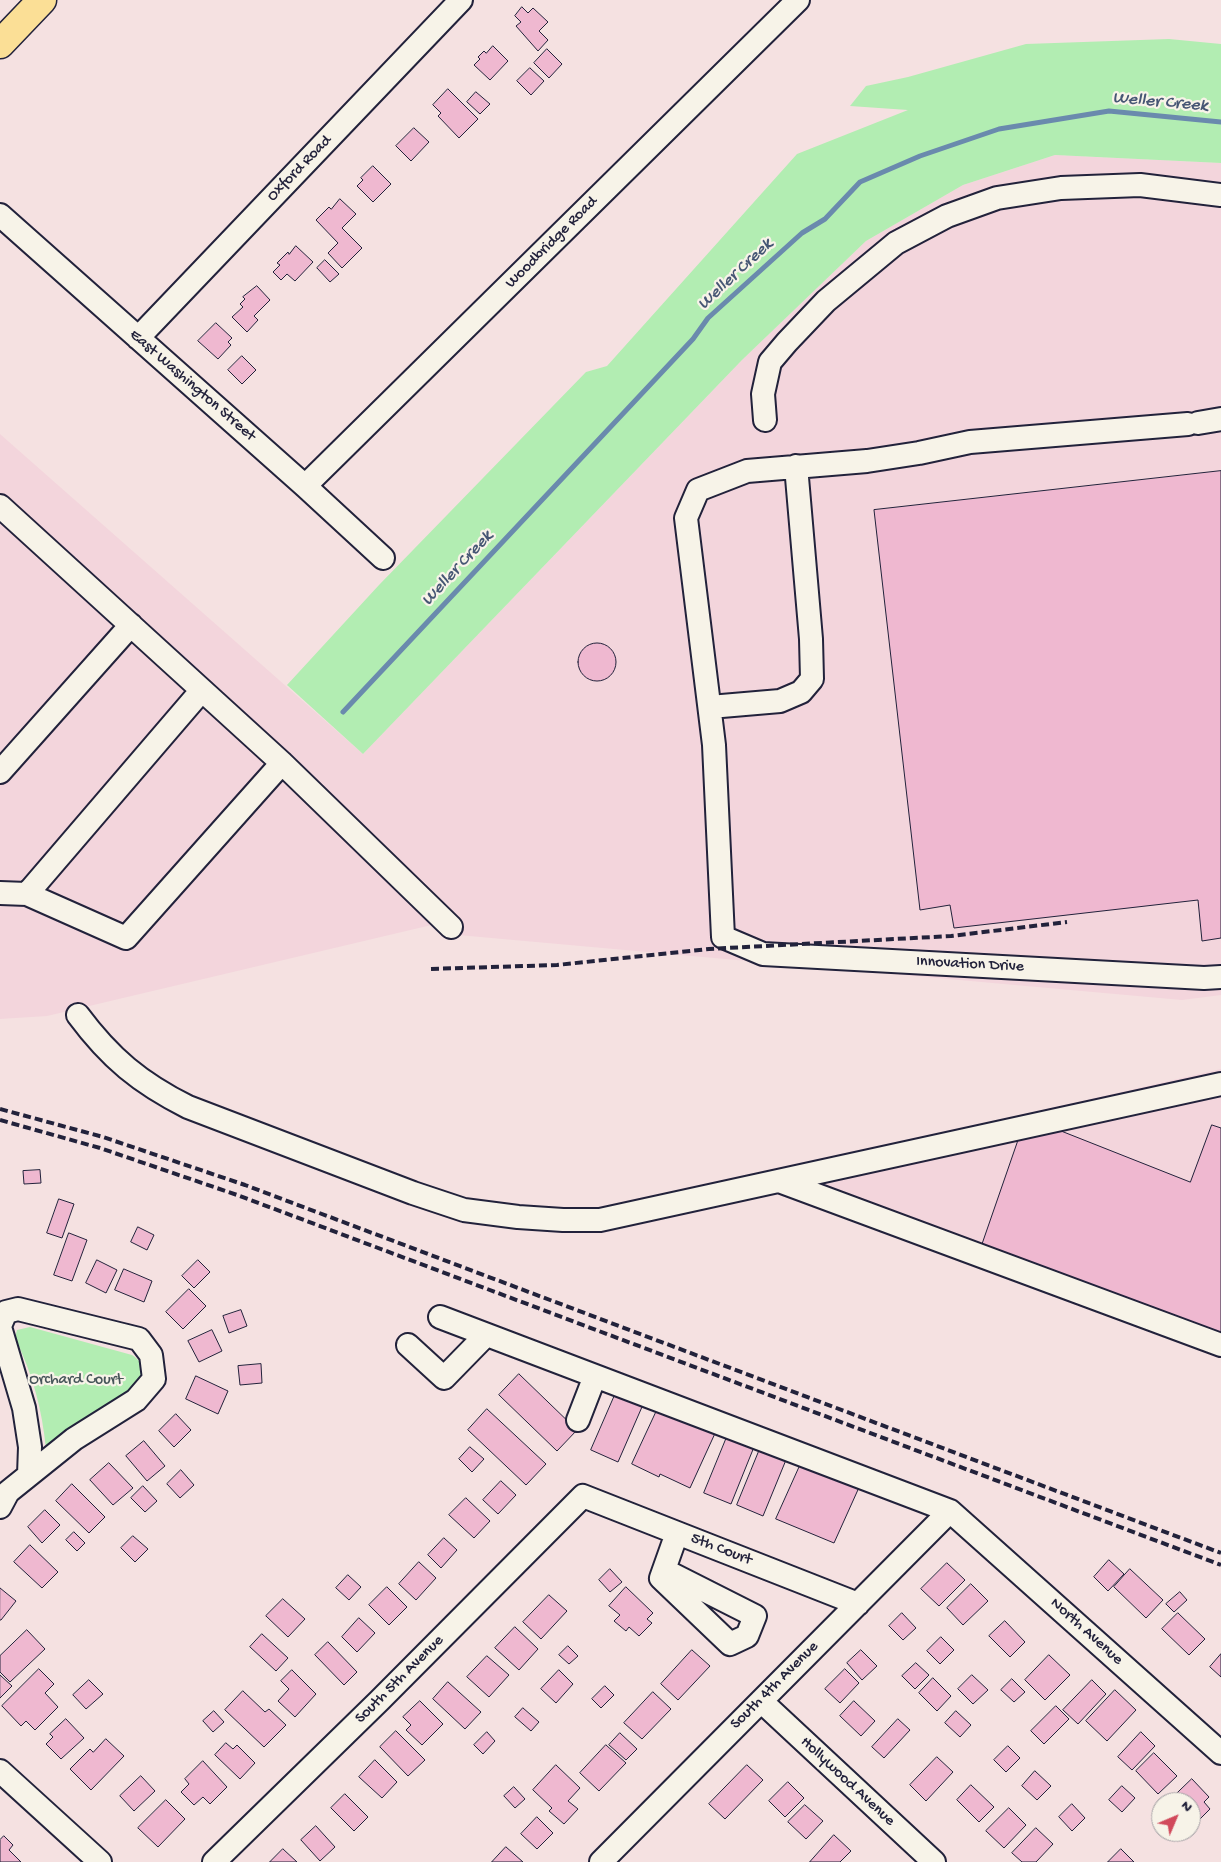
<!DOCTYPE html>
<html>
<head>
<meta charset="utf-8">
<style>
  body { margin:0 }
  #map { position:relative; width:1221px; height:1862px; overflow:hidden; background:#f5e1e1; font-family:"Gochi Hand",sans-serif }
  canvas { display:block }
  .north { position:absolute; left:1151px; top:1792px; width:50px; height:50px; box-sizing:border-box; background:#f7f3e8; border:1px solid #a29fa3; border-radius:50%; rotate:45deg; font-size:14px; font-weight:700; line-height:20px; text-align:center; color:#22223b }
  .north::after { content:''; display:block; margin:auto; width:18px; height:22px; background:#d1495b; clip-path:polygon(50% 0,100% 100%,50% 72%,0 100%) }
</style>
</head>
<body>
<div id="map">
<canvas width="1221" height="1862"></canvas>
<div class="north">N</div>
</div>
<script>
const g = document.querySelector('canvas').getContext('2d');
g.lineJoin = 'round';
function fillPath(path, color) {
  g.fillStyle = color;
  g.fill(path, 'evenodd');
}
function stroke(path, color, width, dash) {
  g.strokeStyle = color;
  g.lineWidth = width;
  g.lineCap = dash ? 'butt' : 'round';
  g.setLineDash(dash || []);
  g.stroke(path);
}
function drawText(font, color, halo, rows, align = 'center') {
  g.font = font + ' "Gochi Hand",sans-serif';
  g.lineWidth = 4.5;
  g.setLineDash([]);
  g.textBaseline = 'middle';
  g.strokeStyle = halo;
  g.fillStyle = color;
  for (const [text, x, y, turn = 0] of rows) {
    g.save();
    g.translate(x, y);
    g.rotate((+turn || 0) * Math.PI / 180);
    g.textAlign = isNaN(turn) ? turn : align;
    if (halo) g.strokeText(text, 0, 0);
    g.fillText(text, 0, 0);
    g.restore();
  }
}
const built = new Path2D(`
  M1055 155 1221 163V995L1182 1000 458 935 440 923 47 1016 0 1019V434L363 754 742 360 866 241 963 185Z
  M1221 1069V1358L776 1188 770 1173Z`);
const green = new Path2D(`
  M1169 39 1221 44V163L1055 155 963 185 866 241 742 360 363 754 287 685 379 585 586 372 607 366 797 154 908 110 850 106 866 86 908 77 1026 44Z
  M30 1327 132 1355C147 1365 143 1374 136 1389L46 1449C42 1409 33 1375 15 1338L17 1330Z`);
const stream = new Path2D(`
  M343 712 693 339 708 318 802 233 825 219 860 182 920 156 999 129 1109 111 1221 122`);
const building = new Path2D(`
  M522 7 528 13 533 8 548 22 539 31 548 40 538 51 516 26 521 22 515 16Z
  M493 46 508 61 490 80 474 65 480 59 478 57 484 51 486 53Z
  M547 49 562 64 549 78 534 63Z
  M530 68 544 81 531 95 517 81Z
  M448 89 478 119 459 138 438 116 441 113 433 105Z
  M476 92 490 104 480 114 467 102Z
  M414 128 429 142 411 161 396 146Z
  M373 166 391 184 373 202 357 186 363 180 361 178Z
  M340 199 356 214 342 228 362 248 342 268 328 253 338 243 316 220 329 207 331 209Z
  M296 246 313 262 295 281 287 274 281 280 273 272 280 265 277 263 288 252 289 254Z
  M325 260 339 274 330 282 317 268Z
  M257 286 270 300 254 316 258 320 247 332 232 317 243 307 240 304 245 299 243 297Z
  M216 323 232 338 228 342 231 345 218 359 198 341Z
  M242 356 256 370 242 384 228 370Z
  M1221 471V938L1202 941 1198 900 954 928 950 905 920 910 874 510Z
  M578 662a19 19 0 1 1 38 0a19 19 0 1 1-38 0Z
  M1212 1125 1221 1128V1334L982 1244 1018 1140 1056 1129 1190 1182Z
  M40 1170 41 1183 24 1184 23 1171Z
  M59 1199 74 1204 62 1238 47 1233Z
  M138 1227 154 1235 147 1250 131 1242Z
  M69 1233 87 1240 72 1281 54 1275Z
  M97 1260 117 1270 106 1293 86 1283Z
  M198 1260 210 1272 194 1288 182 1276Z
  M124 1269 152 1281 144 1302 115 1290Z
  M189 1289 206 1306 183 1329 166 1312Z
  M241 1310 247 1326 229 1333 223 1316Z
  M212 1330 222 1351 199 1362 188 1341Z
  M261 1364 262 1383 240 1385 238 1366Z
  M519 1374 577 1430 557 1451 499 1395Z
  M196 1376 228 1391 218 1414 186 1399Z
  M618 1388 645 1400 618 1462 591 1450Z
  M659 1406 717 1429 690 1488 660 1474 659 1477 632 1464Z
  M487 1409 546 1464 526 1485 468 1430Z
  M176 1414 191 1430 174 1447 159 1431Z
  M729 1432 756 1442 731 1504 704 1493Z
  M144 1441 165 1466 147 1481 126 1456Z
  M762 1444 788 1455 763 1516 737 1505Z
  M470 1447 484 1459 472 1472 459 1459Z
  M803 1459 861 1483 834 1543 776 1519Z
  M109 1463 133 1488 113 1505 90 1480Z
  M181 1470 194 1485 180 1498 167 1484Z
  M501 1481 516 1495 498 1514 483 1500Z
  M72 1484 105 1517 89 1533 56 1501Z
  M143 1486 157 1501 145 1512 131 1498Z
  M466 1498 490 1521 474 1538 449 1515Z
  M45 1510 60 1525 42 1543 28 1527Z
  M74 1532 85 1543 77 1551 66 1540Z
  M133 1536 148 1549 135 1562 121 1548Z
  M444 1538 457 1550 441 1568 428 1555Z
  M30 1545 58 1572 42 1588 14 1562Z
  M1109 1560 1124 1574 1108 1591 1094 1577Z
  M419 1562 436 1578 416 1600 399 1584Z
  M947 1563 965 1580 939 1606 921 1589Z
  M610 1569 622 1582 610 1592 599 1580Z
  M1130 1569 1163 1600 1146 1618 1114 1587Z
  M348 1575 361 1587 349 1600 336 1588Z
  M971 1584 988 1601 963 1625 947 1608Z
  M387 1587 407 1607 389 1625 369 1605Z
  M626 1587 653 1613 647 1619 652 1623 639 1636 629 1627 626 1631 614 1621 620 1615 609 1606Z
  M0 1588 16 1601 1 1620H0Z
  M1180 1592 1187 1600 1174 1612 1166 1604Z
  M549 1595 567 1611 541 1639 523 1622Z
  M283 1599 305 1619 288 1637 266 1616Z
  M902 1613 916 1628 903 1640 889 1626Z
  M1178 1613 1205 1639 1189 1655 1162 1629Z
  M359 1618 375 1633 357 1652 342 1637Z
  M1005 1621 1025 1642 1010 1657 989 1636Z
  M515 1627 538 1649 519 1670 495 1648Z
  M27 1630 45 1649 10 1682 0 1672V1656Z
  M262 1634 288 1658 276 1671 250 1647Z
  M941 1637 954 1650 940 1664 927 1651Z
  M328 1642 357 1672 344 1685 315 1655Z
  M568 1646 578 1656 569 1664 559 1655Z
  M692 1650 710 1666 678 1700 661 1684Z
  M861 1650 877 1666 862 1680 847 1663Z
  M1221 1654V1677L1210 1667Z
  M1049 1655 1070 1675 1045 1700 1025 1680Z
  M487 1656 509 1675 489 1697 467 1677Z
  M916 1663 929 1675 915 1689 902 1676Z
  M39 1669 54 1684 45 1693 58 1707 35 1730 26 1721 21 1726 2 1706Z
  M845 1669 859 1683 840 1703 825 1689Z
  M292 1670 316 1694 295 1717 278 1701 289 1689 281 1681Z
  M559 1670 573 1684 556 1703 541 1689Z
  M0 1675 12 1686 0 1698Z
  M972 1675 988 1690 973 1704 958 1689Z
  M933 1678 951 1696 937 1711 919 1693Z
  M1012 1679 1025 1692 1014 1702 1001 1690Z
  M89 1680 103 1694 86 1709 73 1695Z
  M1092 1680 1106 1694 1078 1724 1063 1710Z
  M448 1682 481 1712 465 1729 433 1699Z
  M605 1686 614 1695 601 1708 592 1699Z
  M1115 1690 1136 1710 1107 1741 1086 1721Z
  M243 1691 265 1712 269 1709 286 1725 264 1747 225 1710Z
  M653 1692 671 1709 642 1739 624 1723Z
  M420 1701 443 1724 422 1745 406 1730 411 1725 403 1717Z
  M854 1701 875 1721 861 1736 840 1716Z
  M1056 1706 1069 1719 1044 1744 1031 1731Z
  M523 1708 539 1722 531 1731 515 1717Z
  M214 1711 224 1722 213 1732 203 1721Z
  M956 1711 971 1725 960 1737 945 1723Z
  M66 1719 84 1738 61 1759 46 1744 53 1737 50 1734Z
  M898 1719 910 1730 884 1758 872 1747Z
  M396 1731 425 1760 408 1776 380 1747Z
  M487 1732 495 1741 483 1754 474 1745Z
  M1141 1732 1155 1746 1132 1770 1118 1757Z
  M620 1733 637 1749 626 1760 609 1745Z
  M106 1739 124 1756 91 1790 70 1769 90 1749 93 1752Z
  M226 1743 233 1749 237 1745 255 1763 240 1779 215 1755Z
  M606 1745 626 1763 599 1791 580 1773Z
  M1008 1746 1020 1758 1006 1772 994 1760Z
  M1154 1753 1177 1776 1158 1794 1136 1771Z
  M937 1757 953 1772 926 1801 910 1785Z
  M375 1760 397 1782 382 1798 359 1777Z
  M203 1761 227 1787 210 1804 203 1797 194 1805 181 1792 189 1784 185 1779Z
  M556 1765 580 1788 568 1801 578 1809 564 1824 549 1811 552 1808 533 1790Z
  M747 1765 763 1780 725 1819 709 1804Z
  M1035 1771 1051 1786 1037 1800 1022 1786Z
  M141 1776 155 1791 134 1811 120 1796Z
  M1192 1779 1209 1797 1204 1802 1210 1809 1195 1824 1191 1820V1802H1168Z
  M788 1782 804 1798 785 1817 769 1801Z
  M971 1785 994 1807 979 1822 957 1800Z
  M1122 1786 1135 1798 1122 1812 1109 1800Z
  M514 1787 525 1799 515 1808 504 1796Z
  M345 1794 368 1817 354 1831 331 1808Z
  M166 1800 185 1819 158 1847 138 1828Z
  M1072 1804 1085 1818 1072 1831 1059 1817Z
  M805 1805 823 1821 806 1839 788 1822Z
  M1009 1808 1026 1825 1004 1848 986 1831Z
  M537 1817 553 1833 537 1849 521 1834Z
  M316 1826 335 1847 320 1861 301 1840Z
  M1036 1828 1053 1844 1036 1862H1022L1012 1853Z
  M834 1835 851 1851 840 1862H810Z
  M4 1836 13 1845 9 1850 21 1862H0V1840Z
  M506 1847 523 1862H492Z
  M283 1849 297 1862H270Z
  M1121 1849 1134 1862H1108Z`);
const minor = new Path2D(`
  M0 215 305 486 383 558
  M138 338 461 0
  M765 420 763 394 770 362 787 342 826 301 896 243 947 216 997 198 1061 188 1140 185 1221 195
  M1198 423 1221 419
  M1188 424 970 442 919 453 867 461 747 471 698 490 686 518 714 745 723 937 763 954 1204 978 1221 977
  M305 486 798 0
  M0 506 282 763 451 927
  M202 690 27 894 126 938 282 763
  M710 707 780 701 801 692 812 679 811 639 796 466
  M0 772 131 625
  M0 893 27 894
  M78 1015C110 1058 140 1083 188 1107L413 1193 464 1210 518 1217 563 1220H600L1221 1084
  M779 1181 1221 1345
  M440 1317 950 1511 1221 1753
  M0 1326 6 1312 18 1309 139 1339 151 1355 154 1379 136 1400 74 1439 8 1492 0 1507
  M0 1327 24 1408 30 1447 29 1475
  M408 1345 444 1378 486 1335
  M578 1420 595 1376
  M664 1570 755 1616 747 1636 730 1644 661 1578 677 1533
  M761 1701 934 1862
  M0 1771 100 1862
  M214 1862 379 1701 583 1496 858 1604
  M601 1862 950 1511`);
const major = new Path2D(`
  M0 44 42 0`);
const rail = new Path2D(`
  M431 969 557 965 709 949 951 936 1067 922
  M0 1109 103 1137 245 1185 1221 1553
  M0 1120 100 1148 240 1196 1221 1565`);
const streetNames = [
  ["Oxford Road",300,169,-46],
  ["Woodbridge Road",552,243,-45],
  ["East Washington Street",192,386,41],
  ["Innovation Drive",970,965,3],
  ["5th Court",721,1550,21],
  ["North Avenue",1086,1632,42],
  ["South 5th Avenue",400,1680,-45],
  ["South 4th Avenue",775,1686,-45],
  ["Hollywood Avenue",847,1782,43]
];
const parkNames = [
  ["Orchard Court",76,1381]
];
const waterNames = [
  ["Weller Creek",1160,103,5],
  ["Weller Creek",736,275,-43],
  ["Weller Creek",458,569,-47]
];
fillPath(built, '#f3d5dc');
fillPath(green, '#b2edb2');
stroke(stream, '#6a8aad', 5);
fillPath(building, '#efb8d0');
stroke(building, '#22223b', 1);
stroke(minor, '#22223b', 26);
stroke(major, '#22223b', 31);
stroke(minor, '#f7f3e8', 22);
stroke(major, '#fbdf96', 28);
stroke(rail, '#22223b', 4, [8, 4]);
drawText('16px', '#22223b', '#f7f3e8', streetNames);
drawText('16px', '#465559', '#f7f3e8', parkNames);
drawText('italic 18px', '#465674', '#f7f3e8', waterNames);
</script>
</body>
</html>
